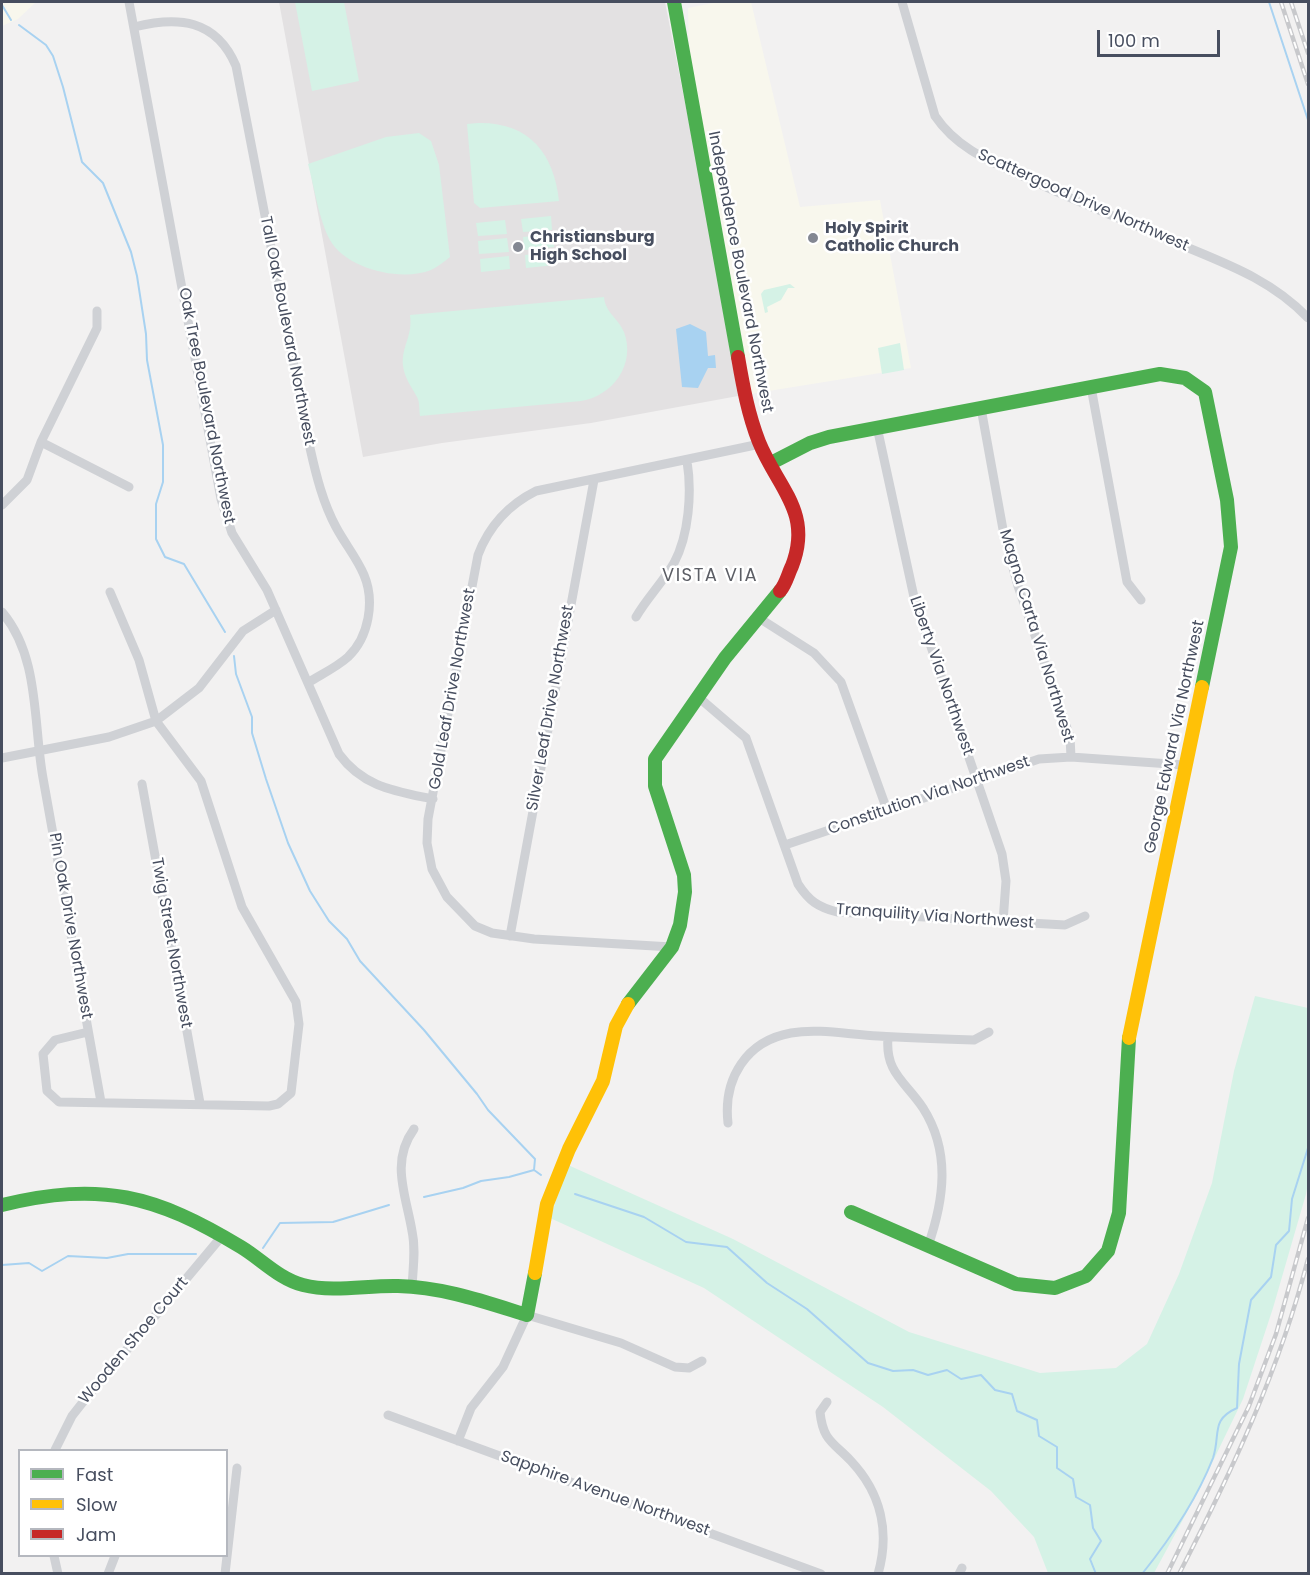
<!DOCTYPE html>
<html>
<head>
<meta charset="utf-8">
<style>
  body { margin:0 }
  #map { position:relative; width:1310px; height:1575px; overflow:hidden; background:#f2f1f1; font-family:Poppins,sans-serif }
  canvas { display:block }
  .frame { position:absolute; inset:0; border:3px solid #474e5f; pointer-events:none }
  .legend { position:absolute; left:18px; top:1449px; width:210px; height:108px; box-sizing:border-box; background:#fff; border:2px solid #b5b8bf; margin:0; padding:8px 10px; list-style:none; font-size:18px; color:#474e5f }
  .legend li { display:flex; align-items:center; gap:12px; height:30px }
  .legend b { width:30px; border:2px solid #b5b8bf }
  .scale { position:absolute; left:1097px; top:30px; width:123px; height:27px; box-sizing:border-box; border:3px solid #474e5f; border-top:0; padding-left:8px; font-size:18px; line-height:21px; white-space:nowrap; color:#474e5f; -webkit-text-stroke:4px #fff; paint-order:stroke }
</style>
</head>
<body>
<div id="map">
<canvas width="1310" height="1575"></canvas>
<div class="frame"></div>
<ul class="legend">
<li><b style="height:8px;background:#4caf50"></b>Fast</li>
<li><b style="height:8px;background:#ffc107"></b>Slow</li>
<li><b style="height:8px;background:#c62828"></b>Jam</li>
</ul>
<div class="scale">100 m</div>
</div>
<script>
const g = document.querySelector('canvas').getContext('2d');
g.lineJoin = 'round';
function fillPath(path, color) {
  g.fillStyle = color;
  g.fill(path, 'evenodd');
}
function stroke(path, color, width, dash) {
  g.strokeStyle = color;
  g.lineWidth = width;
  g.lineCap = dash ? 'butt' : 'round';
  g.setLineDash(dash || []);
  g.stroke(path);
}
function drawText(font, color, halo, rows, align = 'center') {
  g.font = font + ' Poppins,sans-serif';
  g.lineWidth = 5;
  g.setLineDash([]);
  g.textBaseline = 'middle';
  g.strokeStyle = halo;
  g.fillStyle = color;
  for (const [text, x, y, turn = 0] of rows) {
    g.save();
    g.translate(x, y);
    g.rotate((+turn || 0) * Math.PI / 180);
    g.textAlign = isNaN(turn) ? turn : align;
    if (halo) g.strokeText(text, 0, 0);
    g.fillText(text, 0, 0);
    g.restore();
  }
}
const commercial = new Path2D(`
  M2 2H36L18 19 2 26Z
  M718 2H751L800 207 880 200 911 368 750 394 689 58 688 8Z`);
const education = new Path2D(`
  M279 2H665L698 168 738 396 591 423 442 443 363 457Z`);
const green = new Path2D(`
  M295 2H344L359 81 312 91Z
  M478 123C529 122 554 153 559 201L480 208 474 203 467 124Z
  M419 133 431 141 439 165 450 257C444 262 437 267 431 270 401 282 346 269 330 240 319 220 314 186 308 164L386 137Z
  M551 216 552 230 523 232 521 219Z
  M505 220 507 234 478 236 476 223Z
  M552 234 554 247 524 250 523 237Z
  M507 238 509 252 479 254 478 241Z
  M554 252 555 265 526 268 525 255Z
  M509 256 510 269 481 272 480 259Z
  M790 284 795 288H788L781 300 767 307 768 312 765 313 761 294 764 290Z
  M604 297C605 312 618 318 624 332 636 364 613 396 581 401L420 416C419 410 420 402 417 397 411 386 405 379 403 366 401 346 413 337 410 315Z
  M900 343 904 370 882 374 878 348Z
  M1255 996 1308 1008V1183L1306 1194 1273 1308 1243 1399 1199 1490 1154 1573H1048L1034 1537 991 1491 883 1407 704 1288 550 1218 568 1165 733 1239 909 1332 1040 1373 1116 1368 1147 1344 1179 1274 1212 1183 1234 1071Z`);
const water = new Path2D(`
  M690 324 706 332 708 356 715 355 716 368H708L698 388 682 387 676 329Z`);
const stream = new Path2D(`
  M1269 2 1308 120
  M2 5 11 20
  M19 25 46 45 53 56 63 87 82 162 103 183 131 252 137 276 146 334 147 360 163 445V482L156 504V539L165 557 184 564 225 632
  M234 656 236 674 252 717V733L266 779 288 843 310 891 329 921 347 939 360 961 424 1030 477 1094 488 1110 535 1159 534 1170
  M534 1170 541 1175
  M575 1194 644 1217 686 1242 727 1247 767 1283 807 1309 868 1363 893 1371 913 1370 928 1375 947 1370 961 1379 981 1375 995 1390 1012 1394 1017 1411 1037 1420 1039 1436 1057 1447V1468L1073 1479 1076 1497 1090 1505 1093 1528 1101 1541 1090 1559 1096 1574
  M424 1197 463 1188 481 1181 509 1177 534 1170
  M263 1248 280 1223 333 1222 389 1205
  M2 1265 29 1263 42 1271 68 1256 107 1258 128 1254H196
  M1142 1574C1170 1539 1197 1499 1213 1458 1221 1434 1210 1420 1237 1408L1239 1364 1251 1300 1271 1277 1276 1245 1289 1231 1292 1199 1308 1148`);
const street = new Path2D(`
  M129 2 221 499 232 533 267 590 339 754C363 787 395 791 433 799
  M902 2 935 116C956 147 987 160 1020 175 1072 200 1126 221 1179 244 1227 264 1272 280 1308 318
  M134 27C178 16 216 19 236 66L310 448C316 475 323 503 336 527 345 544 357 558 364 575 375 601 369 637 348 657 337 667 322 674 309 682
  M1091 387 1127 582 1141 600
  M981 408 1004 535 1018 586 1070 737 1071 757
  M877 427 914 597 1002 854 1006 881 1003 922
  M41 442 129 487
  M2 505 27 480 41 442 97 328V311
  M2 612C40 657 33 723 43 778 63 886 82 994 101 1102
  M636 617C647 598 663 582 674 563 689 535 692 492 687 461
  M759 618 814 653 841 682 887 810
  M697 696 746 738 798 884C809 901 818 907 837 912L1065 925 1085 916
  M2 758 109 737 156 721 199 688 243 631 276 610
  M142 784 200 1103
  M785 845 1039 759 1071 757 1184 765
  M510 936 594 480
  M672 947 534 939 492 933 475 926 447 897 432 869 427 843 428 819 478 555C489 526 508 505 536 491L760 444
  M88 1032 55 1040 43 1054 47 1091 59 1102 269 1106 278 1104 291 1093 299 1024 296 1002 242 907 201 781 156 721 139 660 110 592
  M888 1037C885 1073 905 1081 923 1108 951 1152 944 1200 928 1246
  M728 1123C723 1079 746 1041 791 1033 819 1028 851 1035 878 1036 910 1038 942 1039 974 1040L989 1032
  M412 1287C413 1268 416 1249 412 1231 406 1195 390 1162 414 1129
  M827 1402 820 1412C823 1441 833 1442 851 1461 881 1493 890 1532 878 1574
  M388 1415 821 1574
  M458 1441 471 1408 503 1367 527 1315 621 1343 675 1367 689 1368 702 1361
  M55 1450 72 1416 83 1402 222 1236
  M54 1556 58 1574
  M108 1574 115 1556
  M225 1574 237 1468
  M959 1574 962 1568`);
const fast = new Path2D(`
  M674 2 738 357
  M771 463 810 443 829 437 1160 374 1185 378 1205 392 1227 500 1231 547 1202 687
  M628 1004 672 947 680 925 685 892 684 875 655 786V759L725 658 780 591
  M2 1205C101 1181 155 1195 241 1247 261 1259 279 1279 303 1285 334 1293 367 1285 398 1286 443 1287 485 1302 527 1315L535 1273
  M851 1212 1016 1284 1055 1288 1086 1276 1108 1251 1119 1213 1129 1038`);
const slow = new Path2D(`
  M1129 1038 1202 687
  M535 1273 547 1204 569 1149 603 1081 616 1026 628 1004`);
const jam = new Path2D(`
  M738 357C743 386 748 414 759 442 777 487 813 512 792 566 788 574 786 584 780 591`);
const rail = new Path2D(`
  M1281 2 1308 84
  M1291 2 1308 53
  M1167 1574 1249 1406 1276 1334 1308 1218
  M1179 1574C1232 1471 1279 1371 1308 1259`);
const markers = [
  [813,238,6,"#838792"],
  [518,247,6,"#838792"]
];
const streetNames = [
  ["Scattergood Drive Northwest",1083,201,24],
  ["Independence Boulevard Northwest",740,272,79],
  ["Tall Oak Boulevard Northwest",287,331,79],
  ["Oak Tree Boulevard Northwest",206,406,79],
  ["Magna Carta Via Northwest",1036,636,73],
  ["Liberty Via Northwest",941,676,71],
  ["Gold Leaf Drive Northwest",453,689,-80],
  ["Silver Leaf Drive Northwest",551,708,-80],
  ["George Edward Via Northwest",1175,737,-78],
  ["Constitution Via Northwest",929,796,-19],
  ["Tranquility Via Northwest",935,917,4],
  ["Pin Oak Drive Northwest",70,926,80],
  ["Twig Street Northwest",171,943,80],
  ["Wooden Shoe Court",134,1341,-50],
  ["Sapphire Avenue Northwest",605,1494,20]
];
const poiNames = [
  ["Holy Spirit",825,229],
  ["Catholic Church",825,247],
  ["Christiansburg",530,238],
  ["High School",530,256]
];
const neighbourhoodNames = [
  ["VISTA VIA",710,576]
];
fillPath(commercial, '#f8f7ed');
fillPath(education, '#e3e1e2');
fillPath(green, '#d5f2e6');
fillPath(water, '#a8d2f1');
stroke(stream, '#a8d2f1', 2);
stroke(street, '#cfd1d5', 9);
stroke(fast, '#4caf50', 14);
stroke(slow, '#ffc107', 14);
stroke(jam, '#c62828', 14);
stroke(rail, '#c8c9cc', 4.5);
stroke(rail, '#fff', 2, [7]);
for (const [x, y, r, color] of markers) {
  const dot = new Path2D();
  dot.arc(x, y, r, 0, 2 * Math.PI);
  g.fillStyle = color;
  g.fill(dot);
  stroke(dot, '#fff', 2);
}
drawText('16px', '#474e5f', '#fff', streetNames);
drawText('bold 16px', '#474e5f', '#fff', poiNames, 'left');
g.letterSpacing = '1.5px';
drawText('18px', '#5c5e65', '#fff', neighbourhoodNames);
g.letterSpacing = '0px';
</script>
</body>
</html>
